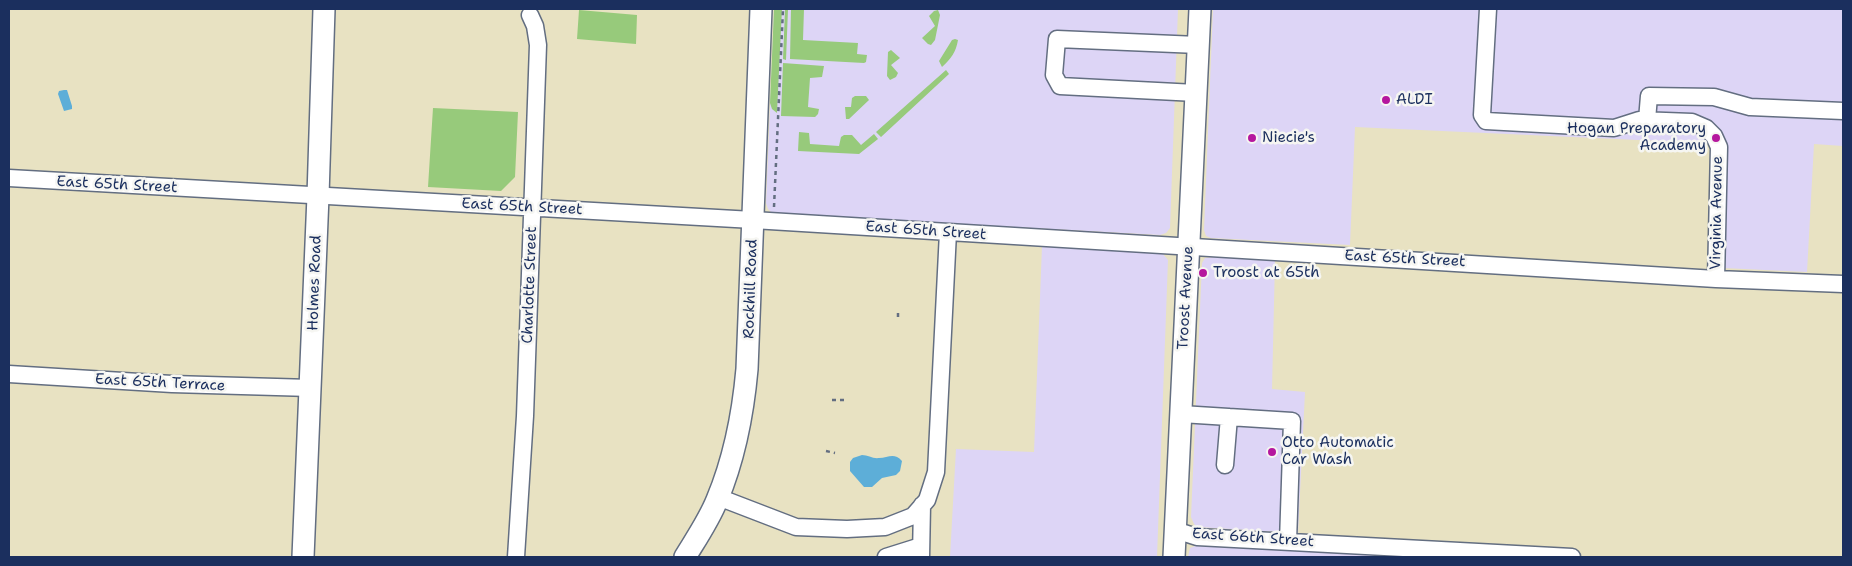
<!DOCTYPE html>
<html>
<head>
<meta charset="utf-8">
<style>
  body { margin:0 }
  #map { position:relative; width:1852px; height:566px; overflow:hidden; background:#e8e2c2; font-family:"Shantell Sans",sans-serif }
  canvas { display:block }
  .frame { position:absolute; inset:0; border:10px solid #1b2f5e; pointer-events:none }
</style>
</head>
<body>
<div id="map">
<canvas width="1852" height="566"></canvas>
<div class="frame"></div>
</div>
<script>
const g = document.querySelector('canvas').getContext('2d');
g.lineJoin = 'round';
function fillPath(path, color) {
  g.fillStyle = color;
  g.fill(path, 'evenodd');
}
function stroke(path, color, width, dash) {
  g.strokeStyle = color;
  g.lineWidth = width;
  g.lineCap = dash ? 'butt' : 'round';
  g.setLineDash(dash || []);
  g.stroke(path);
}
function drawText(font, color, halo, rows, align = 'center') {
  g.font = font + ' "Shantell Sans",sans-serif';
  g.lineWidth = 5;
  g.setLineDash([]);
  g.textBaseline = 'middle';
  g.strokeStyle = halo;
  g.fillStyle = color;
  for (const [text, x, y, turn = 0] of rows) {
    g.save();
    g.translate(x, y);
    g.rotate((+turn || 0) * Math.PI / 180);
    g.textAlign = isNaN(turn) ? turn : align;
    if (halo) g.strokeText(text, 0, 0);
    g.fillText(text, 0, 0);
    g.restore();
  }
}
const built = new Path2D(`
  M774 9H1178L1170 228 1166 233 1160 235 778 214 771 212 768 209 766 203Z
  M1213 9H1843V146L1814 144 1807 272 1723 268 1725 144 1355 127 1350 245 1211 238 1206 236 1204 230Z
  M1042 246 1156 252 1163 254 1168 260 1157 557H950L956 449 1034 452Z
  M1214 257 1275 260 1272 389 1305 392 1298 533 1197 527 1194 524 1191 517 1202 263 1205 258Z
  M1198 545 1394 553V557H1188L1190 548Z`);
const green = new Path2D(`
  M774 9H782L777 113 772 109 770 103Z
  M785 9H788L786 60 783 59Z
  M791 9H804L803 40 858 43 857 54 867 55 866 62 864 63 790 59Z
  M579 10 637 15 636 44 577 39Z
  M938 10 940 15 935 40 931 45 928 44 922 38 935 26 929 16 934 11Z
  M955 39 958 40C956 52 951 59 942 67L939 61 952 40Z
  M891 50 900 58 891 65 898 73 896 77 890 80 887 76 888 52Z
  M783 63 824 66 822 77 810 78 808 107 819 109 818 114 815 117 781 116Z
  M946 70 949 74 881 137 876 132Z
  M855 96H866L869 100 849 119H846L845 107H851L852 98Z
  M433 108 518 112 515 177 501 191 428 187Z
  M799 132 809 133 810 144 839 146 841 137 844 135H852L861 145 874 134 878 139 859 154 798 151Z`);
const water = new Path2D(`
  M64 90H67L72 106V109L64 111 58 94 59 91Z
  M862 455C868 455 873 459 879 458 888 458 894 452 902 461L900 471 896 475 882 478 872 487H864L850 471V462L853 458Z`);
const path = new Path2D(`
  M774 207 783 9
  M898 317V309
  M832 400H848
  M826 451 835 453`);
const minor = new Path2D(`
  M1488 9 1482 115 1486 121 1614 128 1639 120 1692 122 1706 128 1714 136 1719 147 1716 279
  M1196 93 1060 86 1054 75 1057 39 1198 45
  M1647 120 1649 96 1714 97 1750 107 1843 111
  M9 178 753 220 1716 279 1843 284
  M9 374 172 384 311 388
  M1181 414 1292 421 1288 542
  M1225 465 1229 417
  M718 497 796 527 847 529 885 527 913 516 927 500 936 472 948 232
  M1175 530 1197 537 1572 557
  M516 557 525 416 538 45 535 26 530 15
  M886 557 921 546
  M921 557 922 505`);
const major = new Path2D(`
  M303 557 318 196 324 9
  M685 557C696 539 709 520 717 500 735 457 743 414 747 369L761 9
  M1174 557 1200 9`);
const markers = [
  [1386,100,5,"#b5179e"],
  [1252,138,5,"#b5179e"],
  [1716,138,5,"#b5179e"],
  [1203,273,5,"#b5179e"],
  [1272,452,5,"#b5179e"]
];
const poiNames = [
  ["ALDI",1396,100],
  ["Hogan Preparatory",1706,129,"right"],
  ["Academy",1706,146,"right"],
  ["Niecie's",1262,138],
  ["Troost at 65th",1213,273],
  ["Otto Automatic",1282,443],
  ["Car Wash",1282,460]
];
const streetNames = [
  ["East 65th Street",117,185,3],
  ["East 65th Street",522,207,3],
  ["Virginia Avenue",1717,213,-89],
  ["East 65th Street",926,231,4],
  ["East 65th Street",1405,259,3],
  ["Holmes Road",315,283,-88],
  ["Charlotte Street",530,285,-88],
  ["Rockhill Road",751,289,-88],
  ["Troost Avenue",1186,298,-87],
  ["East 65th Terrace",160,383,3],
  ["East 66th Street",1253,538,4]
];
fillPath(built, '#ddd5f6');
fillPath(green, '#97ca7b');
fillPath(water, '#5daed8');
stroke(minor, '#636e81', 19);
stroke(major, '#636e81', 24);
stroke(path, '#636e81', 2.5, [4, 4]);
stroke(minor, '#fff', 16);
stroke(major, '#fff', 21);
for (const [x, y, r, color] of markers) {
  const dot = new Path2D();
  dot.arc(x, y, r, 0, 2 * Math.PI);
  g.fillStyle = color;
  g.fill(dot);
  stroke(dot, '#f6f6f2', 2);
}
drawText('15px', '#1b2f5e', '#f6f6f2', poiNames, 'left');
drawText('15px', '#1b2f5e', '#f6f6f2', streetNames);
</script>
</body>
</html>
